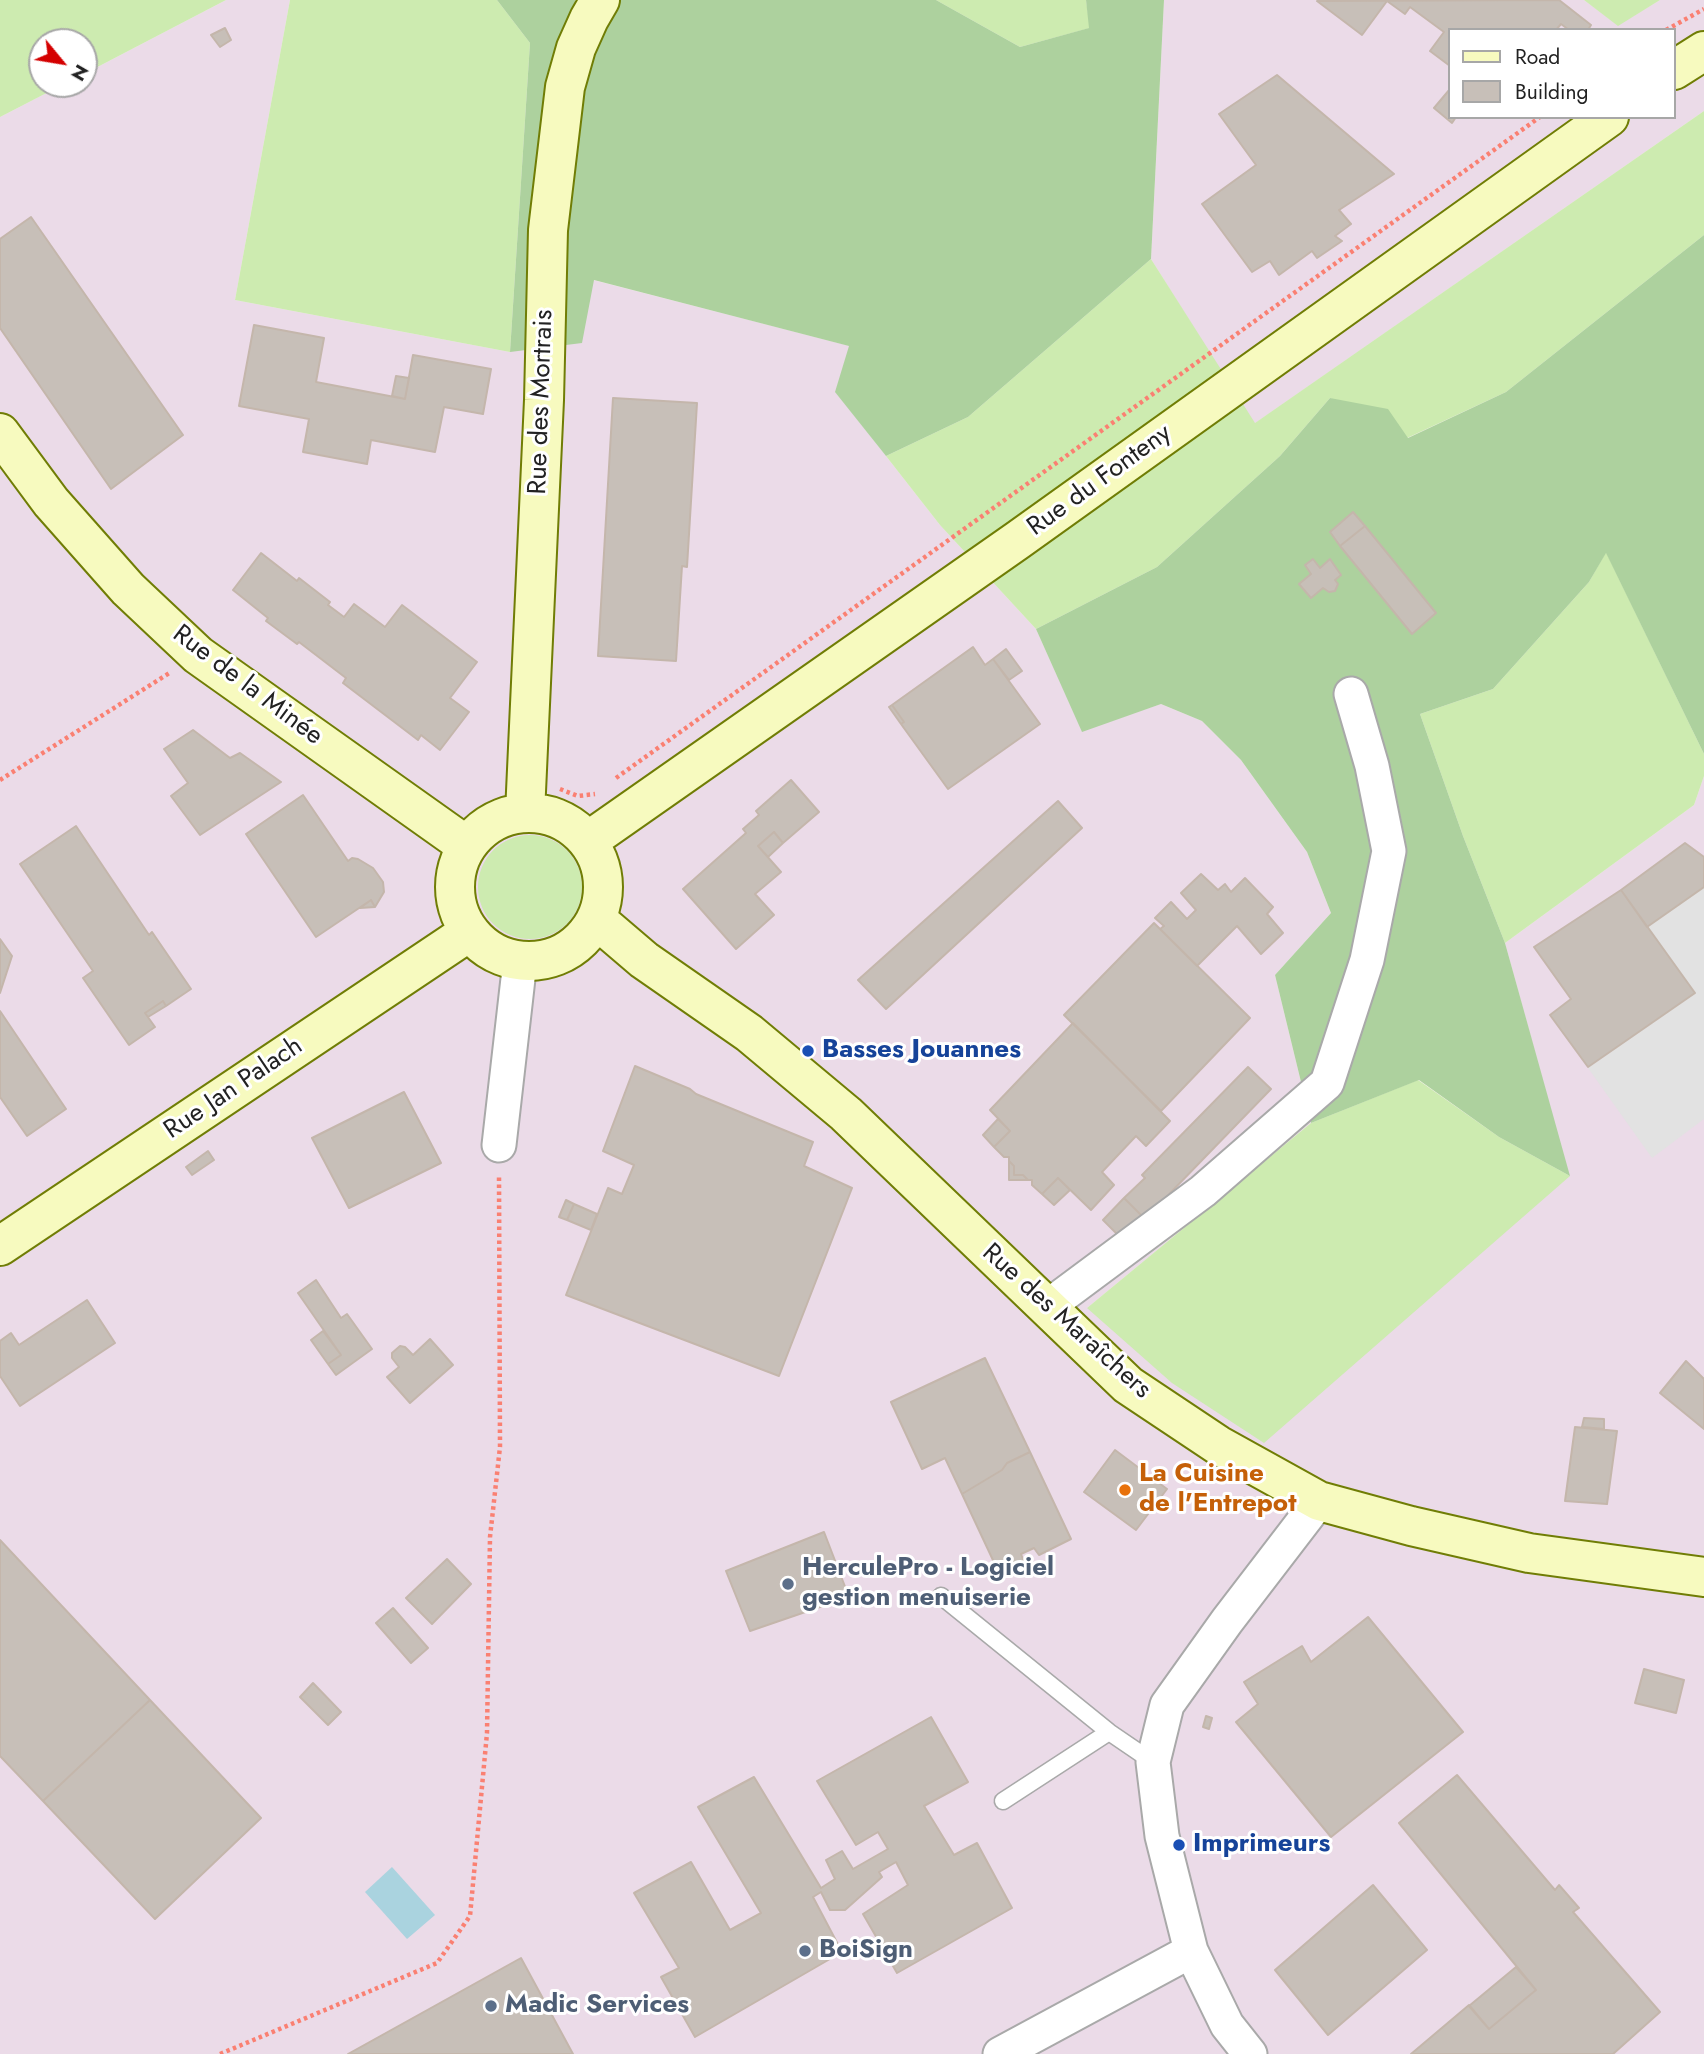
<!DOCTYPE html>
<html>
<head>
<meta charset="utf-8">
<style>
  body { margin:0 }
  #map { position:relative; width:1704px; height:2054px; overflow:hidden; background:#f2efe9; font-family:Jost,sans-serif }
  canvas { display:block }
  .legend { position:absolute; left:1448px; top:28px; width:228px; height:91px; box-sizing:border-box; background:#fff; border:2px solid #a7a7a7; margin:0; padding:9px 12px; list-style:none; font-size:21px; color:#222 }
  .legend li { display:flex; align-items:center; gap:14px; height:35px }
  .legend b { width:35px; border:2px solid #a7a7a7 }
  .north { position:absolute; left:28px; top:28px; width:70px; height:70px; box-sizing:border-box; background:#fff; border:2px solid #a7a7a7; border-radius:50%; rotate:120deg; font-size:19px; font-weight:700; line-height:28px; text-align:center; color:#222 }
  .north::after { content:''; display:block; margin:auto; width:24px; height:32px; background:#d40000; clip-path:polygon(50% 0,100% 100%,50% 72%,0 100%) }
</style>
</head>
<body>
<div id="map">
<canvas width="1704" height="2054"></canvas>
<ul class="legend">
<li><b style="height:9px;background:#f7fabf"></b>Road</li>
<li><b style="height:19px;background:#c7bfb8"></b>Building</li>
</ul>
<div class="north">N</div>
</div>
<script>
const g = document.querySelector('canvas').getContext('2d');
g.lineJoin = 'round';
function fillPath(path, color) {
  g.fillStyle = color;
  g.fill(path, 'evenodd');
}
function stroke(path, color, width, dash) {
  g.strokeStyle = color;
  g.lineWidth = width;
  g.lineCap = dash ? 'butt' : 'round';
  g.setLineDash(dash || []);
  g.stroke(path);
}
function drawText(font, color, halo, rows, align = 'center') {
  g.font = font + ' Jost,sans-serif';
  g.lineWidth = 6;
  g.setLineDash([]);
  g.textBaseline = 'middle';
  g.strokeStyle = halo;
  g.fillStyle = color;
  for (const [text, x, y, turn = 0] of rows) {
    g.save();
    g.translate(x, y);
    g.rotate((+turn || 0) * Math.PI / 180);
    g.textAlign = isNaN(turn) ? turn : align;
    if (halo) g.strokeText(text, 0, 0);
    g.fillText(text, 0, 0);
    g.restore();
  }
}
const industrial = new Path2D(`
  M226 0H290L235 300 510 352 593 280 850 346 836 392 940 525 1036 629 1082 731 1161 704 1202 721 1241 760 1307 852 1331 913 1275 975 1311 1123 1087 1308 1569 1176 1505 943 1694 805 1704 776V2054H0V117L64 84H84V74Z
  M1164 0H1584L1618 25 1660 0H1704V111L1254 424 1151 259ZM1450 30H1674V117H1450Z`);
const grass = new Path2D(`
  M0 0H226L84 74V42H42V84H64L0 117Z
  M290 0H497L530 43 510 352 235 300Z
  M936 0H1086L1090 28 1020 47Z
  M1584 0H1660L1618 26Z
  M1704 111V235L1506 392 1407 438 1330 398 1280 456 1157 567 1036 629 940 525 886 456 968 417 1151 259 1255 423Z
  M1606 552 1704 754V776L1694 805 1505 943 1463 836 1420 714 1493 689 1589 582Z
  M478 887a52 52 0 1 1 104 0a52 52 0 1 1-104 0Z
  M1418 1080 1499 1137 1570 1176 1264 1443 1172 1383 1087 1308 1311 1123Z`);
const forest = new Path2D(`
  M497 0H575L581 9 599 0H936L1020 47 1089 28 1086 0H1164L1151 259 968 417 886 456 835 392 849 346 594 280 582 343 510 352 530 43Z
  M1704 235V754L1606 553 1589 582 1493 689 1420 714 1463 836 1505 943 1570 1176 1499 1137 1419 1080 1311 1123 1275 975 1331 913 1307 852 1241 760 1202 721 1161 704 1082 732 1036 629 1157 567 1280 456 1330 398 1388 409 1408 438 1506 392Z`);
const parking = new Path2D(`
  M1704 887V1119L1652 1158 1588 1068 1694 994 1647 927Z`);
const water = new Path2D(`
  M392 1867 435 1915 407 1939 365 1892Z`);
const building = new Path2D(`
  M1559 0 1591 25 1588 30H1569L1561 24 1556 30H1450V66L1430 51 1444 32 1410 7 1405 14 1387 1 1362 35 1317 1Z
  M225 28 231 40 220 47 211 35Z
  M1277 75 1394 174 1339 210 1351 224 1335 236 1342 241 1317 258 1312 251 1279 275 1270 261 1252 272 1202 204 1256 165 1219 114Z
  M1450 89V117H1456L1452 123 1434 108Z
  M31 217 183 435 111 489 0 328V239Z
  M254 325 324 338 316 382 405 399 413 355 491 369 483 414 444 407 435 452 371 440 367 464 303 452 309 419 239 406Z
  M396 376 409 378 405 399 392 396Z
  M613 398 697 403 687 567 682 566 676 661 598 656Z
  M1353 512 1365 526 1340 546 1330 532Z
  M1365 526 1436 613 1412 634 1340 546Z
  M261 553 297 581 299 578 330 602 328 605 344 617 354 604 385 627 402 605 477 662 450 698 469 712 440 750 421 735 418 740 343 683 346 678 299 642 297 644 266 621 268 618 233 590Z
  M1313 559 1320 568 1330 559 1341 575 1335 580 1338 584 1335 591 1329 592 1323 588 1311 598 1299 584 1311 574 1305 565Z
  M973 647 985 665 993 659 1040 724 948 789 901 724 904 722 892 705Z
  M1006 649 1022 671 1009 680 993 659Z
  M892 705 904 722 901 724 889 707Z
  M193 730 230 758 240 753 281 782 200 835 171 796 188 783 164 749Z
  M791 780 819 812 783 843 774 832 758 846 781 872 755 894 774 915 736 949 683 889 746 833 743 829 759 815 756 811Z
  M303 795 348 861 352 858 358 859 373 868 383 882 384 892 375 907 371 900 316 937 246 834Z
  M1058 801 1082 828 886 1009 858 980Z
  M76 826 149 935 152 932 191 989 166 1006 163 1001 145 1013 155 1027 129 1045 83 978 93 971 20 864Z
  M774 832 783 843 768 857 758 846Z
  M1685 843 1704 857V887L1647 927 1621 890Z
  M1201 874 1218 890 1225 884 1231 892 1245 878 1273 907 1267 914 1283 933 1261 954 1237 926 1197 966 1160 929 1164 926 1155 918 1171 902 1187 919 1196 910 1181 893Z
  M1621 890 1695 993 1588 1067 1550 1015 1571 999 1534 947Z
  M371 900 375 907 360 908Z
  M1154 923 1250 1018 1161 1111 1064 1015Z
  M0 939 12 956 0 993Z
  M163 1001 166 1006 148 1017 145 1013Z
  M0 1011 66 1109 27 1136 0 1097Z
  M1073 1023 1170 1121 1146 1146 1136 1136 1102 1172 1114 1185 1091 1210 1058 1178 1042 1194 1032 1185V1180H1028L1023 1175H1014V1166L1009 1161V1157H1004L994 1147 1010 1131 990 1110Z
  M635 1066 690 1089 696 1094 813 1142 804 1166 852 1188 779 1376 566 1295 608 1188 622 1194 634 1165 603 1151Z
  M1248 1067 1271 1089 1145 1219 1124 1198 1145 1178 1142 1175Z
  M404 1092 441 1163 349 1208 312 1138Z
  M998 1119 1010 1131 994 1147 983 1135Z
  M208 1151 214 1160 192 1175 186 1167Z
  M1009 1161 1014 1166V1175H1023L1028 1180H1009Z
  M1058 1178 1070 1190 1054 1205 1042 1194Z
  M1124 1198 1145 1219 1117 1234 1103 1220Z
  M566 1200 574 1204 567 1220 559 1217Z
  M574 1204 597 1214 591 1230 567 1220Z
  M316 1280 341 1318 347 1314 372 1349 336 1375 328 1364 341 1355 298 1293Z
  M87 1300 115 1343 20 1406 0 1376V1341L11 1333 19 1345Z
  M323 1331 341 1355 328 1364 311 1340Z
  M430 1339 453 1365 410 1403 387 1377 399 1367 392 1358V1353L400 1346 405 1347 413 1355Z
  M985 1358 1030 1452 1007 1463 1002 1470 962 1494 945 1458 922 1469 891 1402Z
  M1686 1361 1704 1379V1429L1660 1393Z
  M1584 1418 1604 1419V1429L1582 1427Z
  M1575 1427 1617 1431 1607 1504 1565 1501Z
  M1115 1450 1167 1489 1136 1530 1084 1492Z
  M1030 1452 1071 1539 1039 1555 1034 1548 1021 1554 1024 1562 999 1573 962 1494 1002 1470 1007 1463Z
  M824 1532 849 1597 750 1631 726 1571Z
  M0 1540 150 1700 43 1801 0 1756Z
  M447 1559 471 1584 432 1624 406 1598Z
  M393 1608 428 1648 411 1663 376 1623Z
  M1368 1617 1463 1732 1331 1837 1236 1722 1258 1704 1244 1682 1302 1646 1311 1662Z
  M1644 1669 1684 1680 1676 1713 1635 1703Z
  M313 1683 341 1712 328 1725 300 1697Z
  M150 1700 261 1818 155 1919 43 1801Z
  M1206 1716 1212 1718 1209 1729 1203 1727Z
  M931 1717 968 1782 924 1806 954 1855 977 1843 1012 1908 897 1973 863 1914 908 1885 896 1862 879 1872 882 1877 845 1910H830L821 1892 813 1897 842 1952 695 2037 661 1977 679 1968 634 1893 691 1862 730 1930 761 1913 698 1807 754 1777 821 1888 835 1879 826 1860 842 1851 853 1869 888 1849 878 1832 856 1845 817 1781Z
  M1457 1775 1555 1890 1559 1885 1579 1908 1573 1912 1660 2012 1613 2054H1411L1469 2005 1489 2029 1536 1990 1399 1823Z
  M1373 1885 1427 1950 1328 2035 1275 1970Z
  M521 1958 573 2054H348Z
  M1516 1967 1536 1990 1489 2029 1469 2006Z`);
const path = new Path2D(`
  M1666 30 1704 9
  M616 778 1540 117
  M0 780 171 672
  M560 789 578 796 595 794
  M220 2054 437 1963 470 1916 487 1733 490 1537 500 1447 499 1174`);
const lane = new Path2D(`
  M941 1596 1109 1732 1153 1762
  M1003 1801 1109 1732`);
const street = new Path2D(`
  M499 1145 520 961
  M1047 1307 1203 1191 1327 1083 1367 960 1389 851 1372 766 1351 694
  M1000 2054 1191 1951
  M1250 2054 1227 2025 1191 1951 1162 1836 1153 1762 1167 1705 1227 1621 1319 1501`);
const secondary = new Path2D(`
  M1674 70 1704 51
  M0 433 51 502 128 589 198 655 467 846
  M525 813 544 400 548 230 565 87 576 48 589 19 600 0
  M455 887a74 74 0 1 1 148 0a74 74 0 1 1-148 0Z
  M588 841 1018 540 1609 117
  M596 919 644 960 749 1033 846 1114 1128 1385 1218 1445 1319 1501 1411 1526 1529 1553 1704 1577
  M0 1246 469 932`);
const markers = [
  [808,1051,7,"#1a4fb4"],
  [1125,1490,7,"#e8710a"],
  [788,1584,7,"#5c6f8a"],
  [1179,1845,7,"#1a4fb4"],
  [805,1951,7,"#5c6f8a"],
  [491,2006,7,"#5c6f8a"]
];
const streetNames = [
  ["Rue des Mortrais",542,402,-88],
  ["Rue du Fonteny",1100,481,-36],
  ["Rue de la Minée",247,686,37],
  ["Rue Jan Palach",234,1089,-34],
  ["Rue des Maraîchers",1066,1322,42]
];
const transitNames = [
  ["Basses Jouannes",822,1051],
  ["Imprimeurs",1193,1845]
];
const foodNames = [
  ["La Cuisine",1139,1475],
  ["de l'Entrepot",1139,1505]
];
const serviceNames = [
  ["HerculePro - Logiciel",802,1569],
  ["gestion menuiserie",802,1599],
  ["BoiSign",819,1951],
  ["Madic Services",505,2006]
];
fillPath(industrial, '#ebdbe8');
fillPath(grass, '#cdebb0');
fillPath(forest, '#add19e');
fillPath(parking, '#e2e2e2');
fillPath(water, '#aad3df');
fillPath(building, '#c7bfb8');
stroke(building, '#c4b6ab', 2);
stroke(lane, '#a9a9a9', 19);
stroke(street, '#a9a9a9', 37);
stroke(secondary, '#707d05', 42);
stroke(path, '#fa8072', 4.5, [3.5, 3.5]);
stroke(lane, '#fff', 16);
stroke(street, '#fff', 33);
stroke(secondary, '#f7fabf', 38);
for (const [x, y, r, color] of markers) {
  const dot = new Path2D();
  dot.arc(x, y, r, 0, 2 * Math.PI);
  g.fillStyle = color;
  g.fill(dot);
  stroke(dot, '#fff', 2.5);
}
drawText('26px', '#222', '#fff', streetNames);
drawText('bold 26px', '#164399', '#fff', transitNames, 'left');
drawText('bold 26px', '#c56008', '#fff', foodNames, 'left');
drawText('bold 26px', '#4e5e75', '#fff', serviceNames, 'left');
</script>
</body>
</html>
